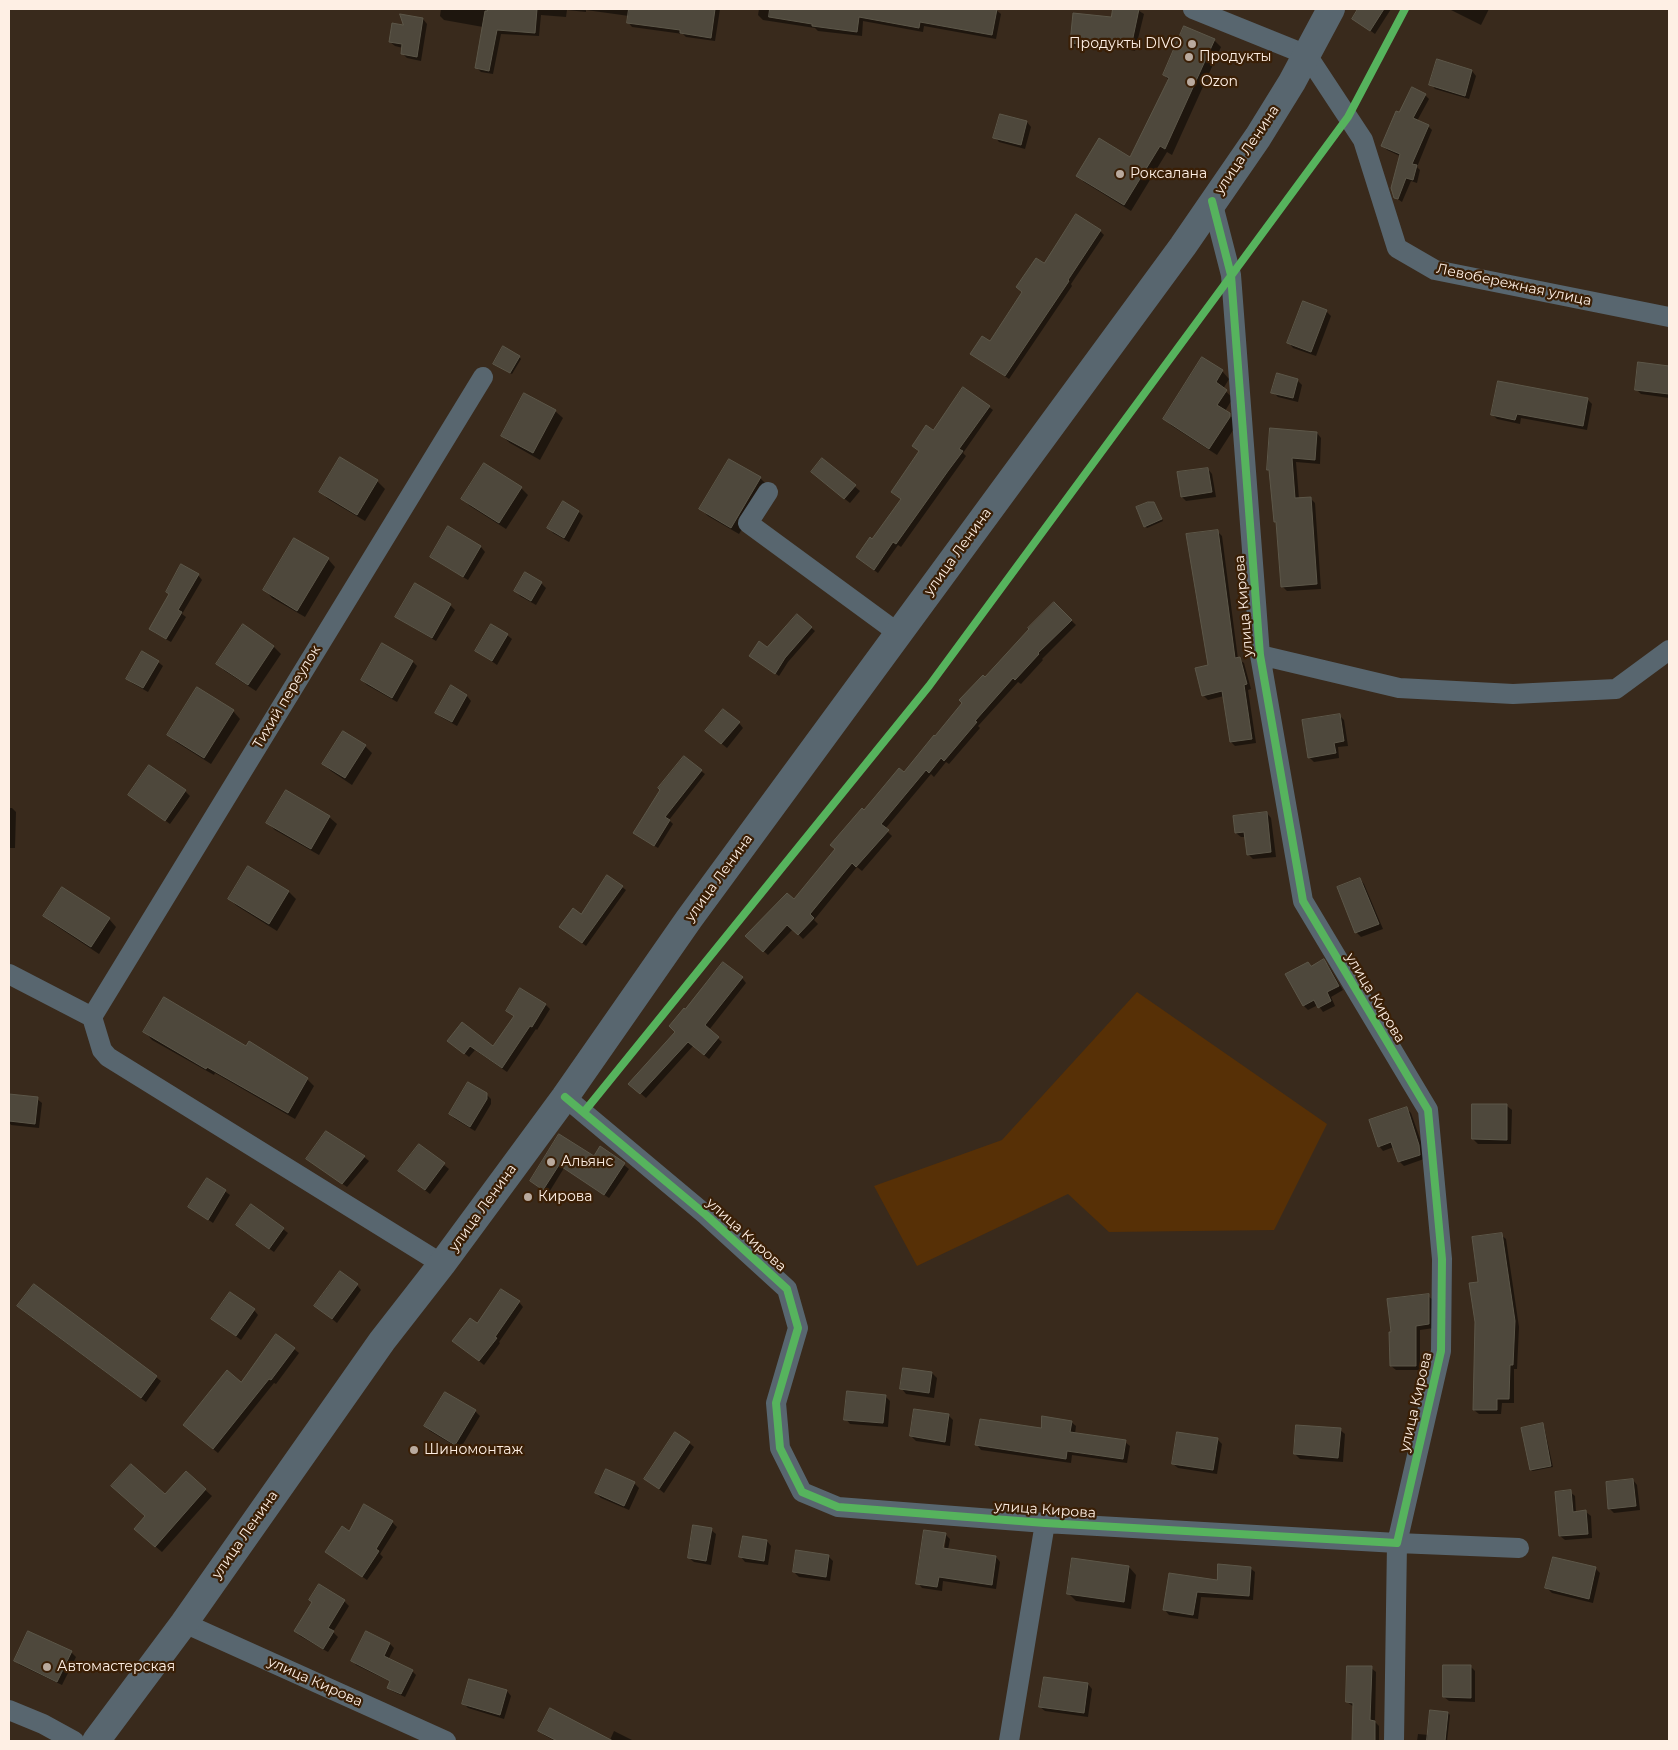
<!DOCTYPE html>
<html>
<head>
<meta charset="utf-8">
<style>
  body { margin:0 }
  #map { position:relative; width:1678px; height:1750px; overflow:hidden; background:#392a1c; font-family:Montserrat,sans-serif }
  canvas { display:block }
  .frame { position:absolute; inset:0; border:10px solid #feefe4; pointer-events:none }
</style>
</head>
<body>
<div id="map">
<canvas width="1678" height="1750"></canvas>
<div class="frame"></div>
</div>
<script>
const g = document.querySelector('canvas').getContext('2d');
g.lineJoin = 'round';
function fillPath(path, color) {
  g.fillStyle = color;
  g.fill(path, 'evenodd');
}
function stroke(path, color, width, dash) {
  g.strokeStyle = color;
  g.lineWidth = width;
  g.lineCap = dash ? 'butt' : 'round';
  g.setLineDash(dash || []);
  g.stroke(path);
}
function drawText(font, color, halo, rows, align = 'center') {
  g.font = font + ' Montserrat,sans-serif';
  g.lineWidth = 4.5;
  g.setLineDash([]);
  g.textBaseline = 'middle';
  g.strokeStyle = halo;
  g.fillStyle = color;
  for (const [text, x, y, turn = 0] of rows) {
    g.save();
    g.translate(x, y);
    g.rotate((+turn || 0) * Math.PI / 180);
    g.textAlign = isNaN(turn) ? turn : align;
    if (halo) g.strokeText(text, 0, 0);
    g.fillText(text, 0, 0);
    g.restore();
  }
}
const green = new Path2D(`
  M1137 992 1327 1124 1274 1230 1109 1232 1068 1194 917 1266 874 1186 1002 1140Z`);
const shadow = new Path2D(`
  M441 9H720L715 41 686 37 683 34 632 27 628 22 629 16 586 10V12L567 10 566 17 541 15 539 36 501 34 493 74 481 72 477 68 483 27 444 20 440 16Z
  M759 9H929L943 11V9H991L996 10 1001 14 996 39 924 26 923 32 863 21 862 36 818 31 815 28 763 20 758 15Z
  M1114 9H1136L1144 14 1135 51 1102 44 1101 50 1076 47 1071 43 1112 18Z
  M1360 9H1391L1375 34 1354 19Z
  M1449 9H1489L1481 25Z
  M423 19 427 24 421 61 407 58 402 53 403 48 395 46 390 42 404 27Z
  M1214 40 1221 47 1172 155 1167 152 1131 211 1084 182 1078 175 1131 159 1169 80 1164 75Z
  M1438 61 1472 71 1476 76 1469 99 1435 89 1431 84Z
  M1425 95 1429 99 1417 121 1428 126 1432 130 1417 167 1420 170 1417 183 1411 181 1402 202 1395 197 1400 156 1387 150 1383 146 1400 114Z
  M1001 115 1027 122 1031 127 1025 149 999 142 995 137Z
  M1100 231 1104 235 1071 284 1072 286 1009 379 972 354 990 343 1044 265Z
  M1326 311 1331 316 1316 356 1293 348 1289 343Z
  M519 357 521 359 512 374 496 365Z
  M1640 363 1669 367V398L1641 394 1636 389Z
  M1222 371 1229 379 1223 389 1233 398 1225 411 1236 421 1237 424 1217 455 1172 426 1164 419Z
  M1278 375 1298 381 1302 385 1298 402 1278 397 1273 392Z
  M1588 400 1592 404 1587 430 1521 418 1520 424 1497 419 1492 414Z
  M989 407 993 410 963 453 966 456 901 547 898 545 878 573 862 561 873 541 902 499 921 452 913 446 933 432Z
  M555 411 563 418 540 460 510 443 502 436Z
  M1317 433 1321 438 1320 464 1296 462 1299 499 1310 498 1315 503 1321 589 1287 591 1282 586 1278 525 1275 522 1271 472 1268 470Z
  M340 459 377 481 385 489 365 521 328 499 321 492Z
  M730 460 760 478 768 486 739 534 708 516 701 509Z
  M823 460 860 491 850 503 817 477Z
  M1208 469 1212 474 1216 497 1186 501 1182 497Z
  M521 488 528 495 506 529 470 506 463 499Z
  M563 503 579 512 583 516 569 542 553 533 549 528Z
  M1154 503 1163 521 1147 528 1145 526Z
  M448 528 481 547 485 552 468 580 436 561 431 557Z
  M1217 531 1222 536 1238 659 1244 663 1251 689 1248 690 1256 743 1235 746 1231 742 1224 696 1208 700 1203 695 1209 666Z
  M328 559 335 567 305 617 272 598 265 590Z
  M198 575 202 580 182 614 186 617 171 642 155 633 151 629 170 594Z
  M541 583 546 588 536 605 520 596 516 591Z
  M1054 604 1076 625 1042 659 1043 660 1021 684 1018 682 978 726 980 728 949 764 946 762 934 777 931 774 885 829 892 836 862 871 857 867 814 920 818 924 803 939 793 929 768 955 747 936 794 901 836 849 865 811 904 774 985 679Z
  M450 605 455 610 436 641 402 621 397 617Z
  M797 616 815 631 788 662 779 676 751 656 768 648Z
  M243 626 274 647 281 654 256 691 225 671 218 664Z
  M507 635 512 639 497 665 477 651Z
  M158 662 163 666 148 692 132 683 128 678Z
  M413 662 417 666 397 702 367 685 362 680Z
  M451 687 467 696 471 701 457 726 441 717 437 713Z
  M233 711 240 719 211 764 176 742 169 734Z
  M1339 715 1344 720 1348 746 1338 747 1339 758 1314 762 1309 757Z
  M739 723 743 728 727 748 711 735Z
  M365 746 372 753 352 785 331 771 323 764Z
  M701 771 705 774 669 820 673 824 658 848 638 836Z
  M185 791 190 796 170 824 130 795Z
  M9 808H12L16 812 15 848H9Z
  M1267 813 1271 818 1276 857 1253 859 1248 854 1246 837H1241L1236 833Z
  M329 817 337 824 319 855 275 830 268 823Z
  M248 868 289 892 296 899 277 931 237 906 229 899Z
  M1360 879 1364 884 1383 929 1361 937 1357 933 1338 888Z
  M622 887 626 890 586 946 565 930 582 916Z
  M62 889 109 919 116 927 99 954 52 923 44 916Z
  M1323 960 1328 965 1343 990 1331 997 1335 1006 1323 1012 1318 1005 1308 1010 1304 1006 1308 963 1312 967Z
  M742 978 746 983 709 1030 722 1042 709 1059 693 1046 646 1098 630 1084Z
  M545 1004 550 1009 537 1030 536 1029 507 1072 475 1050 469 1057 449 1041 494 1048 515 1017 508 1011Z
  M145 1032 247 1048 307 1079 314 1086 295 1119 215 1073 214 1075 152 1040Z
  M486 1094 491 1099V1104L475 1131 455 1119 450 1114Z
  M10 1095 37 1099 42 1103 39 1128 11 1125 9 1122Z
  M1507 1106 1512 1110 1511 1144H1478L1473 1139Z
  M1407 1109 1411 1113 1424 1150V1159L1404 1166 1399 1161 1394 1147 1383 1151 1379 1146Z
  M559 1136 594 1157 601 1147 629 1169 609 1198 564 1168 548 1194 531 1181Z
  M419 1145 449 1169 430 1194 405 1175Z
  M364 1157 369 1161 347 1187 307 1159Z
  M208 1179 230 1195 213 1223 190 1207Z
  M283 1229 288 1233 274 1252 242 1230Z
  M1501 1235 1506 1239 1519 1327 1517 1369H1514V1403H1502L1501 1414H1479L1474 1410 1480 1283Z
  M357 1285 361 1290 337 1323 316 1306Z
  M1428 1296 1433 1300 1434 1328 1420 1330V1370H1396L1391 1366Z
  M519 1302 523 1307 499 1342 500 1343 484 1365 459 1345 478 1325Z
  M254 1310 258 1315 241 1340 213 1319Z
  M23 1311 156 1377 161 1381 146 1402Z
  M294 1349 299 1353 276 1384 274 1383 218 1453 189 1429 241 1384Z
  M904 1369 932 1373 937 1378 934 1398 906 1394 902 1389Z
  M445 1393 475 1411 480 1416 460 1449 430 1431 425 1426Z
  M885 1396 890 1401 888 1427 850 1424 846 1419Z
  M948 1415 953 1420 950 1446 916 1441 911 1436Z
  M1071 1422 1076 1426 1075 1434 1125 1442 1130 1446 1127 1463 1072 1455 1071 1463 981 1450 977 1445Z
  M1542 1424 1544 1426 1553 1467 1533 1471 1531 1470Z
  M1340 1430 1345 1434 1343 1462 1300 1459 1295 1454Z
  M1217 1439 1222 1444 1217 1474 1178 1468 1173 1464Z
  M689 1443 694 1447 664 1493 646 1479Z
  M186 1473 212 1496 162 1552 142 1535 165 1496Z
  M1633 1480 1637 1485 1640 1510 1614 1513 1609 1508Z
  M634 1483 639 1488 629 1510 601 1498 596 1493Z
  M1570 1492 1575 1496 1576 1513 1586 1512 1591 1516 1592 1538 1565 1540 1560 1536Z
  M392 1522 397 1527 380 1554 383 1557 367 1580 326 1552 349 1532Z
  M711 1530 716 1534 711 1565 694 1562 689 1558Z
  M925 1531 945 1534 950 1539 948 1550 996 1557 1000 1562 996 1589 943 1581 942 1591 922 1588 918 1583ZM944 1536H946L944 1554H941Z
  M767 1541 771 1546 768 1565 745 1562 741 1557Z
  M828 1556 833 1561 830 1581 799 1577 794 1572Z
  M1129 1567 1136 1575 1131 1609 1076 1601 1068 1593Z
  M1250 1568 1255 1572 1253 1600 1201 1597 1198 1619 1169 1615 1165 1610 1170 1574 1218 1581Z
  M1595 1568 1600 1573 1593 1603 1552 1593 1547 1588Z
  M319 1586 344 1601 349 1606 333 1632 338 1637 328 1652 300 1636 296 1631 313 1602Z
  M367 1633 390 1644 394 1648 388 1660 412 1671 416 1675 405 1697 392 1691 389 1687 391 1682 356 1665 353 1661Z
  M71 1652 76 1657 62 1685 20 1665 15 1661Z
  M1471 1667 1475 1671V1702L1449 1701 1444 1697Z
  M1371 1668 1376 1672 1375 1722 1379 1726V1741H1354V1707L1347 1702Z
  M470 1680 507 1691 511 1696 504 1719 468 1708 464 1704Z
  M1088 1684 1092 1689 1088 1717 1045 1711 1040 1707Z
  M1448 1713 1450 1715 1447 1741H1417L1418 1734 1429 1735Z
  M539 1730 610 1740 614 1731 634 1741H555L544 1735Z`);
const building = new Path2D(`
  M487 9H537L535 33 497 30 489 71 475 68 485 11H487Z
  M629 9H715L711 38 680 33V30L627 23Z
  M770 9H997L992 35 920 22 919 28 859 17 857 32 812 26V24L769 17Z
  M1113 9H1139L1131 47 1098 40 1097 46 1070 43 1073 13 1111 17Z
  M1358 9H1384L1370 31 1352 19Z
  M400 14 423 18 417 57 401 54 402 44 389 42 392 23 403 25Z
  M1184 26 1215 39 1165 149 1160 146 1124 205 1076 176 1099 138 1130 157 1169 78 1163 75Z
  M1437 59 1472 70 1465 96 1429 85Z
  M1412 87 1426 94 1413 118 1429 125 1412 164 1417 165 1413 180 1406 178 1398 199 1394 198 1391 188 1400 154 1381 146 1396 111 1399 112Z
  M1000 114 1027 121 1021 145 993 138Z
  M1076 214 1101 230 1068 280 1069 281 1005 376 970 354 982 336 990 341 1022 292 1016 287 1036 258 1044 263Z
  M1303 301 1327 310 1311 352 1287 343Z
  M503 346 520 356 510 373 493 364Z
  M1202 357 1223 370 1216 382 1227 390 1217 405 1230 413V417L1209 449 1163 419Z
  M1638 362 1669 366V394L1635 390Z
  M1277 373 1298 379 1293 398 1271 393Z
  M1498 381 1588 398 1583 426 1517 414 1515 420 1491 415Z
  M963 387 990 406 959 449 963 451 948 471 896 544 893 542 874 570 856 557 870 537 872 539 901 499 891 492 919 451 912 446 926 425 933 430Z
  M524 393 556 410 533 453 501 436Z
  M1270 428 1317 432 1315 460 1292 458 1295 498 1311 497 1317 584 1281 587 1276 522H1274L1269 470H1267Z
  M340 457 378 480 357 515 319 492Z
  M822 458 856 485 844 499 811 472Z
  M729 459 761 477 731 528 699 509Z
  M484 463 522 487 499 523 461 499Z
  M1208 468 1212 492 1181 497 1177 472Z
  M563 501 579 511 564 538 547 528Z
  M1148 502H1154L1162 519 1144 527 1136 507Z
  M448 526 481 546 463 577 430 557Z
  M1218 530 1235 658 1240 657 1247 684 1244 685 1252 739 1230 742 1222 691 1202 696 1195 668 1208 665 1186 534Z
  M294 538 329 558 297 611 263 590Z
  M181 564 199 574 178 610 182 612 166 639 149 629 169 594 166 592Z
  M525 572 542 582 531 601 514 591Z
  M415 583 451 604 432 638 395 617Z
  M1054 602 1072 620 1038 653 1039 654 1015 680 1013 678 975 721 977 722 944 761 941 758 929 773 926 770 881 824 889 830 856 867 852 863 810 914 814 918 798 935 787 925 763 952 745 936 787 893 794 899 835 849 830 845 862 808 864 810 899 768 904 772 934 735 935 736 962 703 959 700 983 675 985 677 1029 629 1028 628Z
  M797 614 812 627 785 658 775 674 749 656 759 641 767 647Z
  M243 624 274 646 248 685 216 664Z
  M491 624 508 634 492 661 475 651Z
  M382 643 413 661 392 698 361 680Z
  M142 651 159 661 143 688 126 679Z
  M451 685 467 695 452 722 435 713Z
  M197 687 234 710 204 758 167 735Z
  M723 709 740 722 721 744 705 731Z
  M1340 714 1344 741 1334 743 1336 753 1308 758 1302 720Z
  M343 731 366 745 345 778 322 764Z
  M684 756 702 770 665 817 670 820 654 846 633 833 660 790 658 788Z
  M149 765 186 790 165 821 128 795Z
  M286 790 330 816 311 849 266 823Z
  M1267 812 1271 852 1247 855 1244 832 1235 833 1233 816Z
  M248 866 289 891 269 924 228 899Z
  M607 875 623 886 582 943 559 927 573 908 581 914Z
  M1360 878 1379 924 1355 933 1337 887Z
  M62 887 110 918 91 947 43 916Z
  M1324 959 1339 986 1327 992 1331 1001 1318 1008 1314 1000 1303 1006 1285 974 1308 962 1311 966Z
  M723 962 743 977 705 1025 719 1037 704 1055 688 1042 640 1094 628 1084 675 1032 669 1026 684 1008 685 1009Z
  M520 988 546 1004 532 1027 530 1026 502 1068 470 1046 464 1054 447 1041 462 1022 493 1046 514 1016 506 1011Z
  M164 997 246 1046 249 1041 308 1078 288 1113 207 1067 206 1069 143 1032Z
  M468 1082 487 1093V1099L470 1127 449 1114Z
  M9 1094 38 1097 35 1124 9 1121Z
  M1472 1104H1507V1140L1472 1139Z
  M1407 1107 1419 1145 1420 1155 1398 1162 1391 1142 1378 1147 1369 1120Z
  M326 1131 365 1156 342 1184 306 1159Z
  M559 1134 594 1156 600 1146 625 1163 604 1195 559 1165 543 1190 530 1181Z
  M419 1144 445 1163 425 1190 398 1171Z
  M207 1178 226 1190 208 1220 188 1207Z
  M251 1204 284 1228 269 1249 236 1225Z
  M1502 1233 1515 1321 1513 1365H1510L1509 1399H1497V1410H1473L1475 1322 1469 1283 1478 1282 1472 1237Z
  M340 1271 358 1284 332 1319 314 1306Z
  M34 1284 157 1376 141 1398 17 1306Z
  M501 1289 520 1301 495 1337 497 1338 479 1361 452 1341 470 1318 477 1323Z
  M230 1292 255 1309 236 1336 211 1319Z
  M1429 1294V1324L1416 1326V1366H1390L1389 1332H1391L1387 1299Z
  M276 1334 295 1348 271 1380 269 1379 213 1449 183 1425 227 1370 241 1382Z
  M903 1368 932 1372 929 1393 900 1389Z
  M847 1391 886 1395 883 1423 844 1420Z
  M445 1392 476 1410 455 1445 424 1426Z
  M914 1409 949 1414 945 1442 910 1436Z
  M1042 1416 1072 1421 1070 1432 1126 1440 1123 1459 1067 1451 1066 1459 975 1445 980 1419 1041 1428Z
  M1543 1423 1551 1466 1530 1470 1521 1428Z
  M1296 1425 1341 1428 1338 1458 1294 1454Z
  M675 1432 690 1442 659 1489 644 1479Z
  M1177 1432 1218 1438 1213 1470 1172 1464Z
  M131 1464 165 1494 186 1471 206 1489 155 1547 134 1529 145 1516 111 1486Z
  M606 1469 635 1482 624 1506 595 1493Z
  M1633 1479 1636 1506 1608 1509 1606 1482Z
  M1571 1490 1573 1512 1586 1510 1588 1534 1559 1536 1555 1492Z
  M364 1504 393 1521 376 1549 379 1551 362 1577 325 1552 342 1526 349 1531Z
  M693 1525 712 1528 706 1561 688 1558Z
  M924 1530 946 1533 943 1548 996 1556 992 1585 939 1577 937 1587 916 1584Z
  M743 1536 767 1540 764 1561 739 1557Z
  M796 1550 829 1555 826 1577 793 1572Z
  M1553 1557 1596 1567 1589 1599 1545 1588Z
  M1072 1558 1129 1566 1124 1602 1067 1594Z
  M1218 1564 1251 1567 1249 1596 1197 1592 1193 1615 1163 1610 1169 1573 1217 1580Z
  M319 1584 345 1600 328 1628 334 1631 323 1649 294 1631 312 1602 309 1600Z
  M28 1631 72 1651 57 1682 14 1661Z
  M366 1631 390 1643 384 1656 413 1670 401 1694 387 1688 390 1681 351 1661Z
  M1443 1665H1471V1698L1443 1697Z
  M1347 1666H1372L1370 1720 1375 1721V1741H1352L1353 1703 1346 1702Z
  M1044 1677 1088 1683 1084 1713 1039 1707Z
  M469 1679 507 1690 500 1715 462 1704Z
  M550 1708 613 1741H557L538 1731Z
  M1430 1710 1448 1712 1445 1741H1427Z`);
const street = new Path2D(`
  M1193 9 1307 55 1363 140 1397 248 1435 270 1669 317
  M768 492 748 523 898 633
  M1260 655 1399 688 1513 694 1616 689 1669 650
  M9 974 92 1017 102 1050 108 1057 442 1264
  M92 1017 483 377
  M565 1097 706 1215 787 1289 798 1328 776 1403 780 1448 802 1492 838 1507 1045 1523 1397 1543 1441 1351 1442 1259 1428 1110 1303 901 1260 655 1231 275 1212 201
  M184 1623 446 1741
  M9 1710 43 1724 74 1741
  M1009 1741 1045 1523
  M1394 1741 1397 1543 1519 1548`);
const secondary = new Path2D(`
  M96 1741 184 1623 382 1341 442 1264 565 1097 689 919 1183 246 1258 137 1292 82 1331 9`);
const cycleway = new Path2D(`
  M565 1097 706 1215 787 1289 798 1328 776 1403 780 1448 802 1492 838 1507 1045 1523 1397 1543 1441 1351 1442 1259 1428 1110 1303 901 1260 655 1231 275 1212 201
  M584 1112 929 686 1348 117 1405 9`);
const markers = [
  [1192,44,5,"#b9aa9e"],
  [1189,57,5,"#b9aa9e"],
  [1191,82,5,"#b9aa9e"],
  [1120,174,5,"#b9aa9e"],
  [551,1162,5,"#b9aa9e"],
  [528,1197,5,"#b9aa9e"],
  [414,1450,5,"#b9aa9e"],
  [47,1667,5,"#b9aa9e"]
];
const poiNames = [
  ["Продукты DIVO",1182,44,"right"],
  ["Продукты",1199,57],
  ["Ozon",1201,82],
  ["Роксалана",1130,174],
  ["Альянс",561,1162],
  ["Кирова",538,1197],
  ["Шиномонтаж",424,1450],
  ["Автомастерская",57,1667]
];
const streetNames = [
  ["улица Ленина",1247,150,-56],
  ["Левобережная улица",1514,285,12],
  ["улица Ленина",958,552,-54],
  ["улица Кирова",1244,606,-95],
  ["Тихий переулок",287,697,-59],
  ["улица Ленина",719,878,-54],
  ["улица Кирова",1375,998,59],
  ["улица Ленина",483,1208,-54],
  ["улица Кирова",746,1235,42],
  ["улица Кирова",1416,1402,-77],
  ["улица Кирова",1045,1510,4],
  ["улица Ленина",245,1535,-55],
  ["улица Кирова",315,1682,24]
];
fillPath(green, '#573006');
fillPath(shadow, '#0007');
fillPath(building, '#4e483c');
stroke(building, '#5c5749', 1);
stroke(street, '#58666f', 20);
stroke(secondary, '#58666f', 28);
stroke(cycleway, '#56b35d', 8);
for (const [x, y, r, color] of markers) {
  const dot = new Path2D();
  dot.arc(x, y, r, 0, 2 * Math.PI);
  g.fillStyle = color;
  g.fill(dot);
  stroke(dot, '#3a1f06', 2);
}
drawText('14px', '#feefe4', '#3a1f06', poiNames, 'left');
drawText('14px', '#feefe4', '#3a1f06', streetNames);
</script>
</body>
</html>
